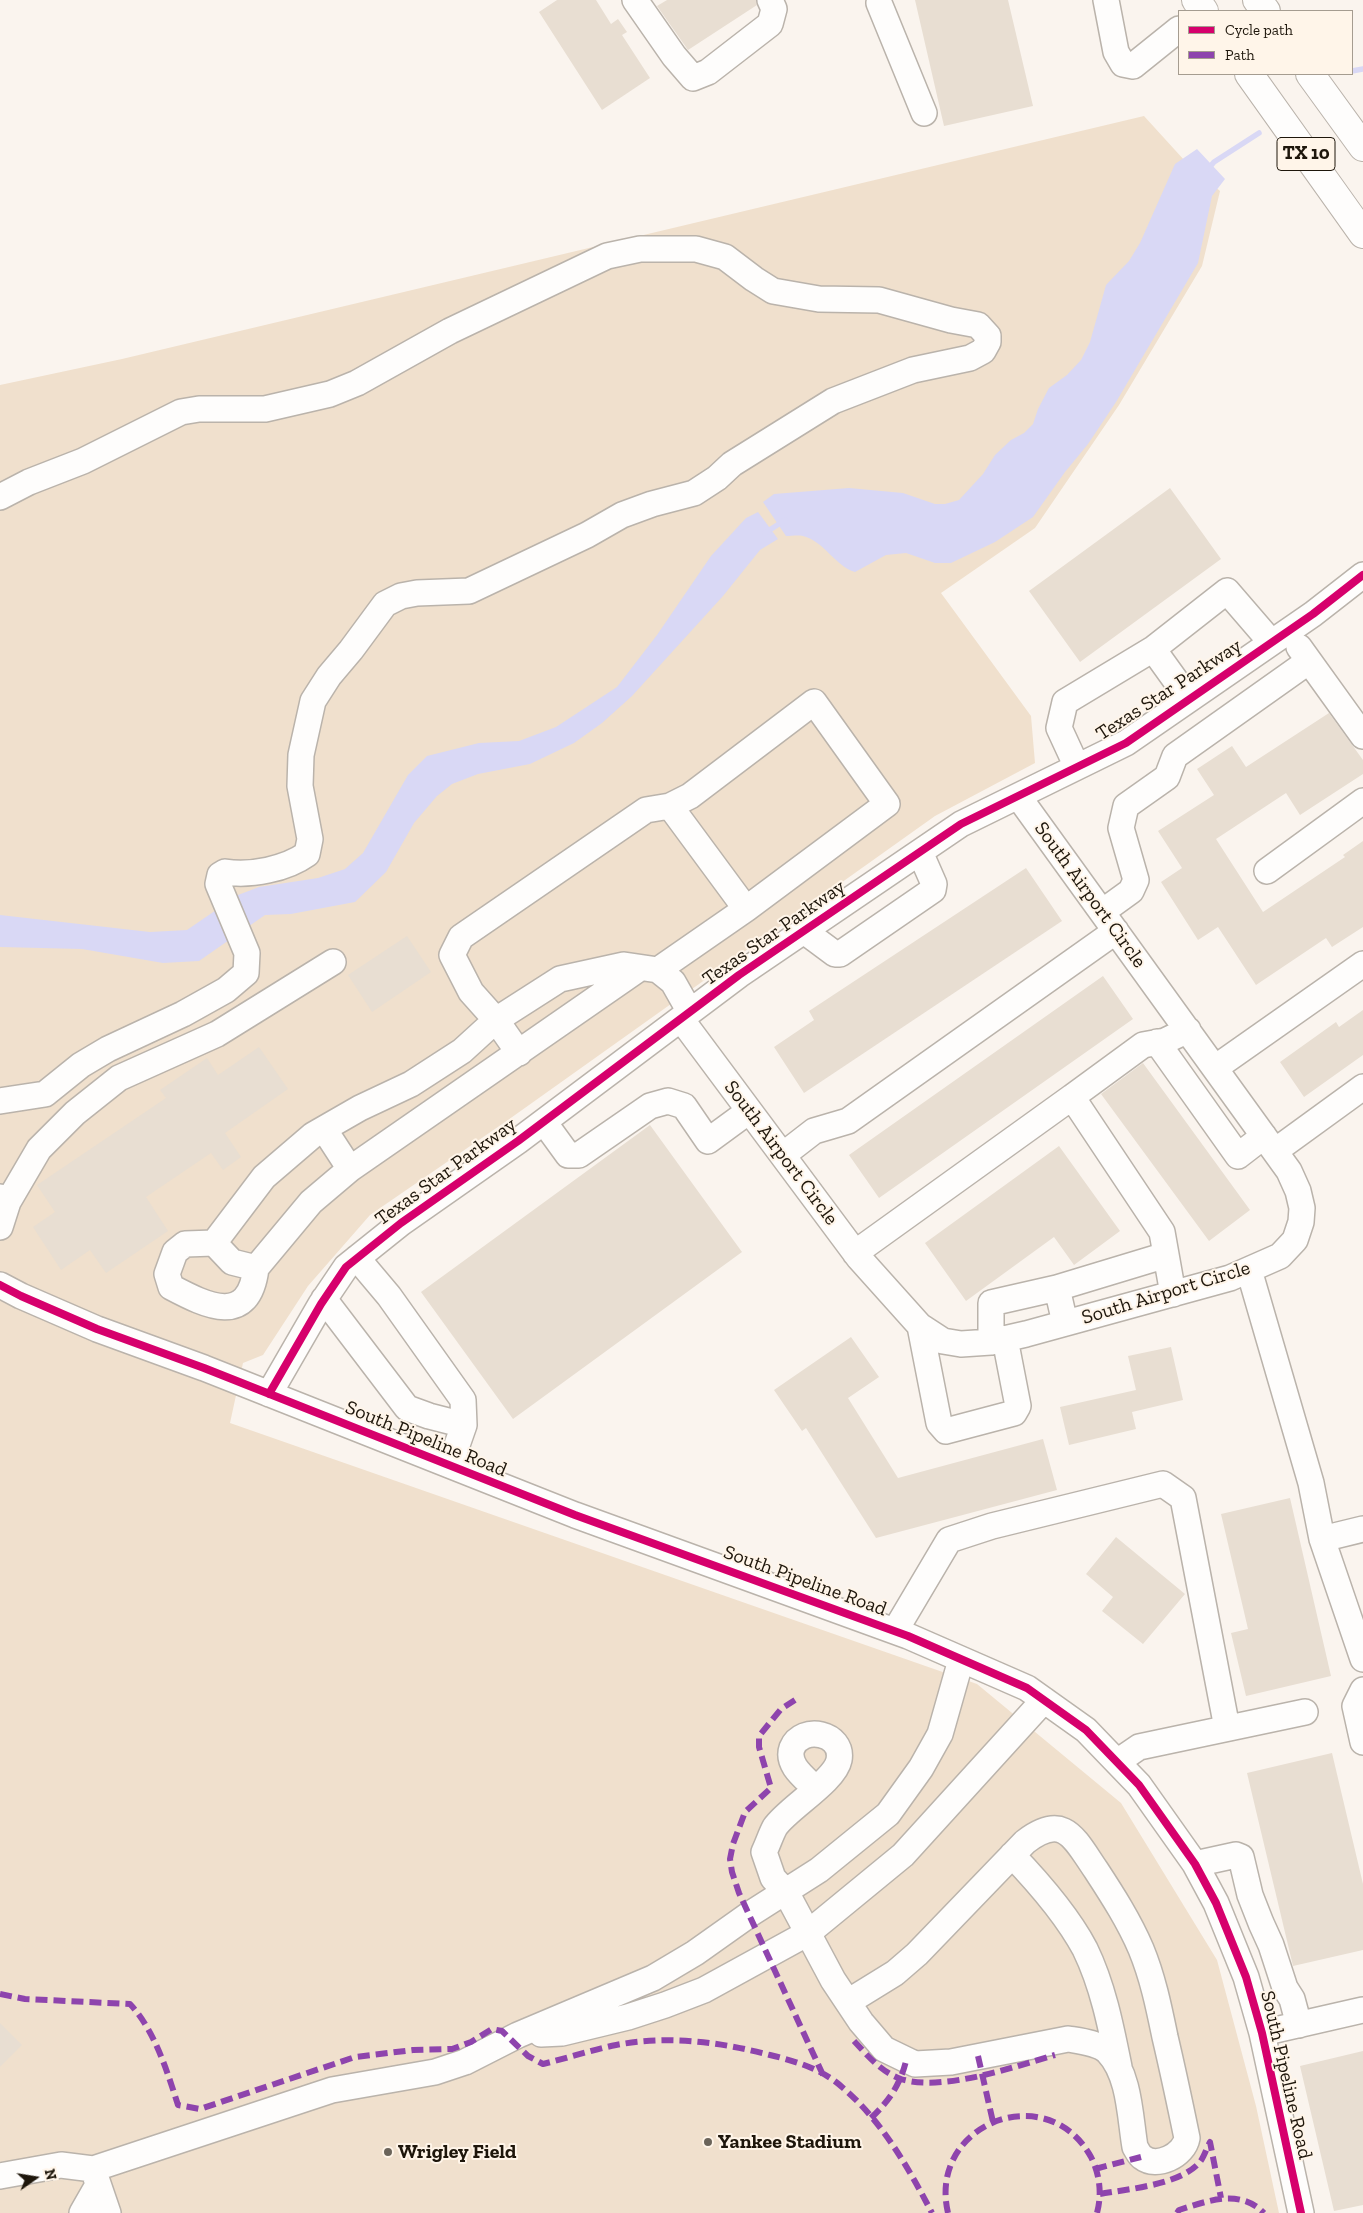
<!DOCTYPE html>
<html>
<head>
<meta charset="utf-8">
<style>
  body { margin:0 }
  #map { position:relative; width:1363px; height:2213px; overflow:hidden; background:#faf4ee; font-family:"Zilla Slab",serif }
  canvas { display:block }
  .legend { position:absolute; left:1178px; top:10px; width:175px; height:65px; box-sizing:border-box; background:#fff5e9; border:1px solid #a59c90; margin:0; padding:6px 9px; list-style:none; font-size:15px; color:#1e160b }
  .legend li { display:flex; align-items:center; gap:10px; height:25px }
  .legend b { width:25px; border:1px solid #a59c90 }
  .north { position:absolute; left:10px; top:2153px; width:50px; height:50px; -webkit-text-stroke:4px #fff5e9; paint-order:stroke; rotate:77deg; font-size:14px; font-weight:700; line-height:20px; text-align:center; color:#1e160b }
  .north::after { content:''; display:block; margin:auto; width:18px; height:22px; background:#1e160b; clip-path:polygon(50% 0,100% 100%,50% 72%,0 100%) }
</style>
</head>
<body>
<div id="map">
<canvas width="1363" height="2213"></canvas>
<ul class="legend">
<li><b style="height:6px;background:#d6006c"></b>Cycle path</li>
<li><b style="height:6px;background:#8e44ad"></b>Path</li>
</ul>
<div class="north">N</div>
</div>
<script>
const g = document.querySelector('canvas').getContext('2d');
g.lineJoin = 'round';
function fillPath(path, color) {
  g.fillStyle = color;
  g.fill(path, 'evenodd');
}
function stroke(path, color, width, dash) {
  g.strokeStyle = color;
  g.lineWidth = width;
  g.lineCap = dash ? 'butt' : 'round';
  g.setLineDash(dash || []);
  g.stroke(path);
}
function drawText(font, color, halo, rows, align = 'center') {
  g.font = font + ' "Zilla Slab",serif';
  g.lineWidth = 4;
  g.setLineDash([]);
  g.textBaseline = 'middle';
  g.strokeStyle = halo;
  g.fillStyle = color;
  for (const [text, x, y, turn = 0] of rows) {
    g.save();
    g.translate(x, y);
    g.rotate((+turn || 0) * Math.PI / 180);
    g.textAlign = isNaN(turn) ? turn : align;
    if (halo) g.strokeText(text, 0, 0);
    g.fillText(text, 0, 0);
    g.restore();
  }
}
const green = new Path2D(`
  M1144 116 1185 161 1220 191 1202 266 1119 405 1035 528 941 593 1031 716 1035 763 935 816 508 1120 370 1215 308 1286 263 1355 243 1363 230 1423 977 1684 1121 1803 1217 1960 1256 2106 1279 2213H0V385L122 359Z`);
const water = new Path2D(`
  M1197 149 1225 179 1212 196 1198 263 1116 402 1088 444 1065 472 1033 517 995 542 951 563H935L906 553 886 555 855 572C835 566 824 541 803 536 798 535 791 536 786 536L763 502 774 494 849 488 903 493 935 504H945L959 500 983 474 995 455 1011 440 1024 433 1033 424 1038 409 1049 388 1067 375 1081 360 1090 342 1106 285 1129 261 1140 243 1175 164Z
  M758 512 778 539 760 550 723 596 632 696 602 723 574 743 530 764 478 774 452 784 437 796 414 823 386 872 355 902 291 914 265 915 199 961 163 963 82 949 0 947V915L150 932 187 930 238 895 259 887 318 878 345 869 363 853 408 775 427 756 479 743 519 741 556 727 617 687 657 635 711 556 746 518Z`);
const stream = new Path2D(`
  M1352 71 1363 69
  M1208 169 1214 162 1259 133
  M765 533 785 520`);
const building = new Path2D(`
  M557 0H596L611 24 618 19 627 32 622 35 650 78 602 110 539 12Z
  M667 0H756L757 5 688 50 657 6Z
  M915 0H1008L1033 106 944 126Z
  M1170 488 1221 559 1080 662 1029 591Z
  M1329 713 1363 760V774L1300 815 1286 793 1216 839 1263 912 1345 857 1343 855 1363 841V927L1332 947 1326 938 1256 985 1218 927 1198 940 1161 882 1182 868 1158 831 1214 795 1197 769 1232 746 1246 767Z
  M1026 868 1062 921 804 1093 774 1047 814 1020 809 1011Z
  M407 936 431 972 372 1012 348 975Z
  M1103 976 1133 1019 879 1198 849 1155Z
  M1363 1010V1055L1304 1097 1280 1062 1336 1022 1339 1027Z
  M259 1047 288 1089 225 1133 241 1157 223 1170 211 1153 146 1197 168 1231 106 1273 90 1250 61 1270 33 1227 55 1212 37 1185 166 1098 160 1090 207 1058 218 1075Z
  M1143 1063 1250 1210 1209 1241 1101 1094Z
  M650 1125 742 1252 513 1419 421 1292Z
  M1059 1146 1120 1231 1074 1265 1054 1237 966 1301 925 1243Z
  M851 1337 879 1377 848 1398 898 1478 1043 1439 1057 1490 876 1538 806 1428 802 1431 774 1390Z
  M1171 1347 1183 1400 1132 1412 1136 1429 1069 1445 1060 1407 1136 1390 1128 1356Z
  M1290 1498 1331 1676 1246 1696 1231 1633 1248 1629 1221 1514Z
  M1116 1537 1185 1594 1143 1644 1102 1611 1113 1597 1086 1574Z
  M1332 1753 1363 1884V1950L1293 1966 1247 1773Z
  M0 2023 22 2045 0 2067Z
  M1363 2051V2205L1334 2211 1300 2066Z`);
const minor = new Path2D(`
  M635 0 674 56 693 78 708 72 770 24 774 9 770 0
  M1106 0 1116 52 1123 64 1133 66 1179 29
  M879 3 924 113
  M0 497 29 482 83 461 181 412 199 409H265L330 394 357 383 450 331 607 256 640 249H696L725 257 754 279 773 291 819 299 879 300 951 320 978 325 988 336V342L983 351 970 358 913 370 833 401 732 464 717 478 694 493 652 504 622 515 587 535 469 591 417 593 401 596 385 604 351 650 329 676 313 701 301 755 300 786 310 839 307 854C286 869 251 876 225 872L220 875 218 884 247 953 246 973 226 990 183 1014 108 1049 81 1065 45 1094 0 1101
  M1299 647 1363 736
  M1189 699 1153 649 1227 591 1271 642
  M1077 767 1059 728 1065 702 1153 649
  M670 806 690 796 814 702 887 804 746 909
  M1267 871 1363 801
  M1102 912 1131 891 1136 880 1121 828 1126 806 1167 777 1175 756 1309 661
  M804 931 835 954H840L933 890 934 884 920 852
  M640 968 350 1169 311 1202 256 1268C249 1327 207 1306 171 1287L167 1274 175 1252 185 1244 214 1243 264 1177 313 1135 360 1108 411 1084 462 1051 496 1020 560 979 624 965 658 970 673 982 690 1012
  M681 1019 859 1258 920 1326 943 1341 961 1344 991 1342 1026 1334 1230 1278 1280 1256 1295 1240 1301 1222 1302 1208 1298 1191 1289 1171 1018 796
  M1157 1042 1238 1156 1264 1136
  M519 1053 496 1020 471 992 452 955 461 937 646 810 670 806 746 909 658 970
  M1215 1068 1363 964
  M544 1122 568 1155H579L650 1106 668 1101 684 1106 708 1141 749 1111
  M324 1129 350 1169
  M1275 1151 1363 1087
  M783 1155 814 1131 848 1121 1116 931
  M0 1197 8 1202 39 1149 75 1113 119 1078 217 1034 333 962
  M0 1227 8 1202
  M214 1243 232 1262 256 1268
  M855 1253 1072 1097
  M357 1258 389 1296 463 1400 464 1425 450 1465
  M1249 1270 1311 1483 1322 1539 1363 1659
  M0 1285 21 1296 97 1329 204 1368 575 1515 908 1636 1027 1688 1086 1730 1139 1785 1195 1864 1216 1903 1246 1977 1262 2033 1301 2213
  M1173 1294 1162 1232 1072 1097 1143 1045 1165 1041 1188 1030
  M324 1299 407 1408 429 1416 464 1425
  M1065 1323 1057 1288 1166 1255
  M920 1326 939 1423 946 1431 1014 1413 1018 1406 1005 1339
  M991 1342V1303L1057 1288
  M269 1394 321 1304 346 1267 401 1223 518 1141 739 975 961 824 1126 743 1313 614 1363 575
  M1322 1539 1363 1529
  M895 1631 949 1540 992 1526 1163 1484 1183 1498 1227 1728
  M1363 1690 1355 1706 1363 1742
  M1117 1762 1139 1747 1305 1712
  M816 1789C805 1778 786 1765 792 1748 802 1724 844 1733 839 1760 835 1781 787 1809 775 1827 771 1834 768 1844 764 1852L773 1878 786 1892 833 1980 861 2022 884 2049 915 2064 951 2062 1068 2039C1080 2041 1099 2043 1108 2052 1130 2075 1130 2118 1135 2147 1137 2150 1139 2155 1142 2157 1157 2169 1184 2155 1187 2138 1180 2104 1173 2071 1165 2037 1159 2008 1153 1978 1141 1949 1129 1921 1113 1896 1096 1870 1074 1838 1064 1812 1025 1842L917 1954 895 1973 848 2002
  M1012 1855C1037 1881 1068 1917 1085 1949 1103 1986 1111 2027 1119 2067
  M1195 1864 1236 1855 1241 1857 1250 1895 1261 1923 1271 1945 1285 1988 1292 1999 1299 2025
  M1262 2033 1363 2010
  M541 2034 562 2033 628 2017 665 2005 704 1990 808 1933 903 1855 1044 1700
  M93 2169 108 2213
  M0 2176 61 2165 93 2169 332 2090 435 2072 465 2062 518 2035 653 1978 695 1953 750 1914 819 1870 888 1814 921 1768 940 1734 961 1660
  M82 2213 98 2185`);
const major = new Path2D(`
  M1196 0 1204 11
  M1257 0 1266 11
  M1249 74 1363 234
  M1310 74 1363 147`);
const quiet = new Path2D(`
  M795 1700 781 1709 759 1736V1747L771 1788 745 1812 733 1844 730 1859 732 1872 739 1893 823 2075
  M0 1994 25 1999 130 2004C155 2031 167 2071 178 2105L200 2109 355 2057 413 2050 452 2049 471 2042 492 2029 502 2031 528 2056 543 2064C567 2058 592 2050 616 2045 668 2035 720 2042 770 2055 795 2061 822 2069 842 2087 882 2121 908 2167 932 2213
  M854 2041C868 2056 881 2072 901 2079 942 2092 1014 2067 1055 2055
  M978 2056 993 2122
  M871 2118C889 2101 900 2085 906 2061
  M1095 2169 1141 2157
  M1100 2194C1128 2189 1179 2185 1199 2163 1204 2158 1206 2149 1210 2142L1221 2198
  M948 2213C927 2124 1047 2077 1091 2157 1100 2175 1102 2194 1097 2213
  M1177 2213 1179 2210C1208 2201 1239 2188 1264 2213`);
const cycleway = new Path2D(`
  M0 1285 21 1296 97 1329 204 1368 575 1515 908 1636 1027 1688 1086 1730 1139 1785 1195 1864 1216 1903 1246 1977 1262 2033 1301 2213
  M269 1394 321 1304 346 1267 401 1223 518 1141 739 975 961 824 1126 743 1313 614 1363 575`);
const markers = [
  [708,2142,5,"#6b645a"],
  [388,2152,5,"#6b645a"]
];
const shields = [
  [1306,154,58]
];
const shieldNames = [
  ["TX 10",1306,154]
];
const streetNames = [
  ["Texas Star Parkway",1169,690,-33],
  ["South Airport Circle",1090,895,54],
  ["Texas Star Parkway",774,933,-35],
  ["South Airport Circle",781,1153,53],
  ["Texas Star Parkway",446,1172,-36],
  ["South Airport Circle",1166,1293,-17],
  ["South Pipeline Road",426,1439,22],
  ["South Pipeline Road",805,1581,20],
  ["South Pipeline Road",1286,2075,77]
];
const poiNames = [
  ["Yankee Stadium",718,2142],
  ["Wrigley Field",398,2152]
];
fillPath(green, '#f0e0cd');
fillPath(water, '#d9d8f5');
stroke(stream, '#d9d8f5', 5.5);
fillPath(building, '#e8ded2');
stroke(minor, '#bab3ab', 28);
stroke(major, '#bab3ab', 30);
stroke(minor, '#fefdfc', 25);
stroke(major, '#fefdfc', 28);
stroke(quiet, '#8e44ad', 6, [12, 6]);
stroke(cycleway, '#d6006c', 8);
for (const [x, y, r, color] of markers) {
  const dot = new Path2D();
  dot.arc(x, y, r, 0, 2 * Math.PI);
  g.fillStyle = color;
  g.fill(dot);
  stroke(dot, '#fff5e9', 2);
}
for (const [x, y, w] of shields) {
  const box = new Path2D();
  box.roundRect(x - w / 2, y - 16.5, w, 33, 4);
  g.fillStyle = '#fff5e9';
  g.fill(box);
  stroke(box, '#1e160b', 1);
}
drawText('bold 19px', '#1e160b', null, shieldNames);
drawText('20px', '#1e160b', '#fff5e9', streetNames);
drawText('bold 20px', '#1e160b', '#fff5e9', poiNames, 'left');
</script>
</body>
</html>
